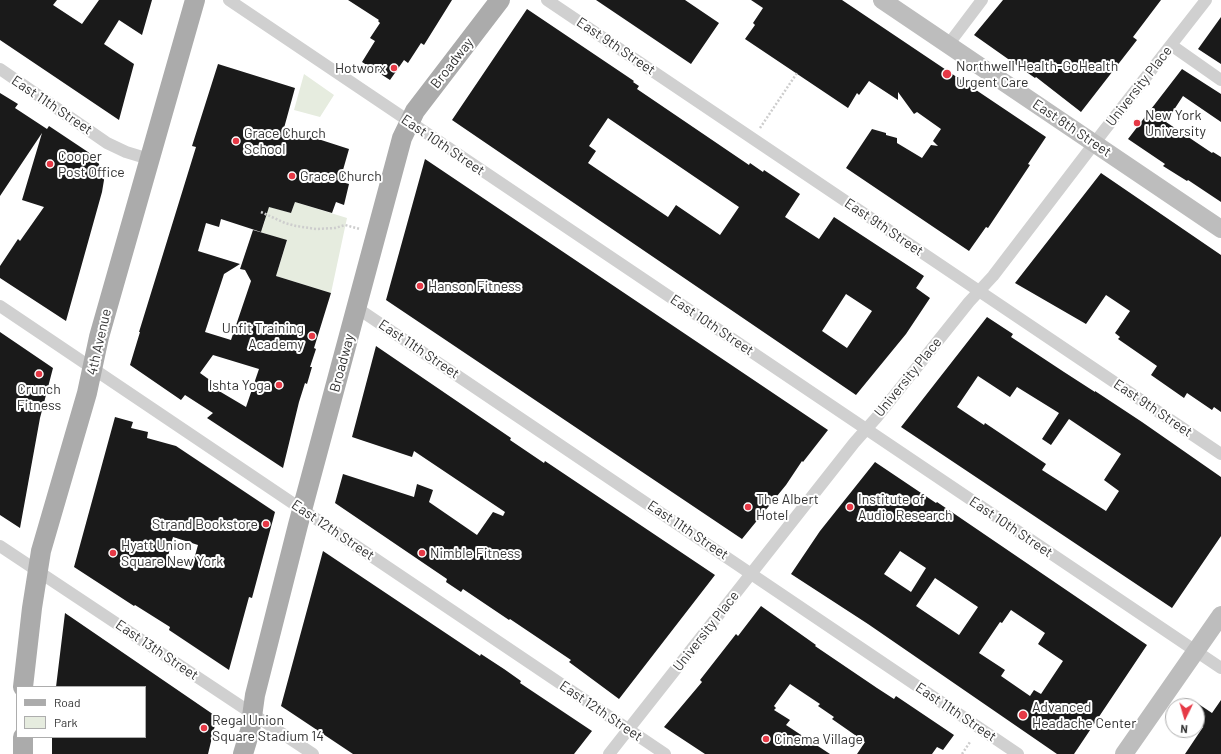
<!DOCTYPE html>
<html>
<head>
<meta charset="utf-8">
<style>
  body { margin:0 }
  #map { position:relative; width:1221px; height:754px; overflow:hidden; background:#fff; font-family:Barlow,sans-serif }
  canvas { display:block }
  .legend { position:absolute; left:16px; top:686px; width:130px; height:52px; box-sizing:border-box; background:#fff; border:1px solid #adadad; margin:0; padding:5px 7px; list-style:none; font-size:12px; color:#333 }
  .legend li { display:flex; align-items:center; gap:8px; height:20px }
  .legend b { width:20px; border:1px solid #adadad }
  .north { position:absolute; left:1165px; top:698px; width:40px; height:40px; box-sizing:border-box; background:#fff; border:1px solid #adadad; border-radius:50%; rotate:185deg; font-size:11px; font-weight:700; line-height:16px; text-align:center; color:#333 }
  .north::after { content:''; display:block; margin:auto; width:14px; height:18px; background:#e63946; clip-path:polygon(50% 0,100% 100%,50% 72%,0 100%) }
</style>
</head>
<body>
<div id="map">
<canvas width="1221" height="754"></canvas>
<ul class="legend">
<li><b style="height:5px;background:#ababab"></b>Road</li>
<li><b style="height:11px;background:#e6ecdf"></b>Park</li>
</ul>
<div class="north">N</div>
</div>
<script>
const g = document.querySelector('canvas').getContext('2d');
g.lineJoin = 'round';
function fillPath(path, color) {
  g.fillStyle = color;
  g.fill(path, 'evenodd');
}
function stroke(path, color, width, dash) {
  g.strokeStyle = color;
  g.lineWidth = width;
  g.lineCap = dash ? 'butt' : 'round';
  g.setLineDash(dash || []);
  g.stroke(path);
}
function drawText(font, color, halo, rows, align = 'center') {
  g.font = font + ' Barlow,sans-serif';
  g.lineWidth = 4;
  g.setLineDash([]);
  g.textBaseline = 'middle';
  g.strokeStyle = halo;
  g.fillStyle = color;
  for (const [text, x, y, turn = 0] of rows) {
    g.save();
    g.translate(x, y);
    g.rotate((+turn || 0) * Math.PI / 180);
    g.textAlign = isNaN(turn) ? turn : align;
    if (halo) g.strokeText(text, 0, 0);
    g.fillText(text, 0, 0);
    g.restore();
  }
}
const green = new Path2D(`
  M304 74 334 95 320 117 294 110Z
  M295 202 347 218 331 293 276 276 287 241 261 232 265 221 258 219 263 205 291 213Z`);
const building = new Path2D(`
  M0 0H57L53 5 82 24 99 0H152L142 35 119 20 104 44 134 64 119 120 0 40Z
  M348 0H452L424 45 421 43 408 63 404 60 390 80 362 62 375 41 370 38 380 23 378 21 379 20Z
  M596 0H685L719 23 691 64Z
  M751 0H842L1046 137 1028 164 1030 165 988 228 986 227 969 251 846 168 872 129 886 133V135L897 138V143L922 158 931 145 938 146 933 141 941 129 917 112 914 114 898 92V100L869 81 859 95 857 93 848 108 745 39 755 25 753 23 763 8Z
  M1003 0H1161L1133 37 1137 40 1081 112 1036 77 1035 78 974 35Z
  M527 9 634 81 633 82 639 86 637 89 749 165 750 163 763 172 764 170 800 194 785 217 819 239 834 217 924 276 916 288 930 298 906 334 856 395 452 120ZM608 118 739 207 720 235 676 205 668 217 588 163 596 151 589 146ZM846 294 872 311 847 348 822 331Z
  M1221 17V64L1198 49Z
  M218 64 295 88 284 128 349 149 343 170 346 171 342 182 349 184 344 205 336 202 332 213 295 202 291 213 269 207 261 232 221 219 219 227 206 223 198 251 240 264 224 274 205 332 231 340 251 281 245 270 240 269 253 230 287 240 276 276 331 293 314 348 316 349 310 367H312L307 384 305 383 299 402 283 468 207 418 213 413 185 395 181 400 130 365 140 332H139L196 147 192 146ZM213 355 259 369 246 407 219 391 221 388 200 373Z
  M1182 69 1221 94V122L1183 96 1166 122 1212 153 1213 152 1221 157V202L1188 180 1187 181 1163 166 1165 164 1128 139Z
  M0 93 18 104 15 108 47 129 49 126 88 152 97 160 102 171 104 180 102 192 66 321 0 278V266L18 239 20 241 44 207 22 200 42 133 0 196Z
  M425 159 828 430 803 462 802 461 786 485 742 539 386 300Z
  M1101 173 1221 255V412L1214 407 1212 410 1187 393 1184 398 1151 375 1157 366 1118 339 1120 337 1115 333 1130 311 1106 295 1086 324 1015 283Z
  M987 317 1013 334 1011 337 1064 372 1095 392V391L1142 422 1221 477V536L1172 608 901 427ZM978 376 1010 397 1017 387 1059 413 1042 439 1051 445 1069 419 1121 454 1104 480 1119 491 1106 511 1042 470 1046 464 985 423 984 425 957 407Z
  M0 332 53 368 40 418 20 528 0 515Z
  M376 346 511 438 510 440 544 463 545 461 715 575 619 699 569 662 571 660 510 619 509 620 463 589 461 592 446 582 447 579 335 503 343 474 414 497 417 484 433 490 429 502 477 535 493 512 503 516 505 512 414 451 412 457 352 437Z
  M115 417 133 422 131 428 148 432 147 438 176 446 275 512 252 598 249 597 229 670 169 630 170 627 135 605 134 606 74 567ZM173 537 198 545 191 570 166 564Z
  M875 462 936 503 937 502 1147 645 1074 754H1057L868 624 791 574 820 531ZM900 551 926 568 911 592 884 574ZM935 578 978 607 959 635 916 606ZM1011 610 1045 633 1038 644 1063 661 1041 694 1034 690 1030 696 1001 676 1005 670 979 653 1000 622 1002 623Z
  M323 551 480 656 481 654 504 669 521 681 520 683 592 731 574 754H353L281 706Z
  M761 606 816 645 815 646 877 688 894 699 896 696 954 735 943 750 937 747 932 754H857L865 742 832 719 834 717 818 706 820 704 790 684 774 706 776 708 774 710 790 720 786 725 830 754H705L664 727 702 682 700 680 736 634 738 636Z
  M65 613 217 717 208 754H52V737H145V687H56Z
  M1221 700V754H1185L1203 727 1197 723V703L1212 713Z`);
const path = new Path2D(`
  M760 128 797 73
  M261 212 285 223 296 226 316 229 335 228 345 225 360 229
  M962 754 970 742`);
const minor = new Path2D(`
  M229 0 1221 668
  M547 0 1221 454
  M948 45 982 0
  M1171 45 1221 80
  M0 69 107 143 126 152 149 159
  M0 306 665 754
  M357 308 1018 754
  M0 546 313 754
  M609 754 854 443 877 417 969 302 993 276 1103 132 1206 0`);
const secondary = new Path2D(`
  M882 0 1221 229
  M1124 754 1221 615`);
const primary = new Path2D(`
  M23 687 32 608 41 551 87 393 99 337 195 0
  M23 737V754
  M243 754 250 731 255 695 298 525 402 138 415 111 500 0`);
const markers = [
  [394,68,4,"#e63946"],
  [947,74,5,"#e63946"],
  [1137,123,4,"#e63946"],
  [236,141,4,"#e63946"],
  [50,164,4,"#e63946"],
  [292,176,4,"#e63946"],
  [420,286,4,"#e63946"],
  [312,336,4,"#e63946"],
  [39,374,4,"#e63946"],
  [279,385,4,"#e63946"],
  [748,507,4,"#e63946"],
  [850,507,4,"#e63946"],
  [266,524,4,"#e63946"],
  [113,553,4,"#e63946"],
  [422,553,4,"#e63946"],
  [1023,715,5,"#e63946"],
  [204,728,4,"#e63946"],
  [766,739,4,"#e63946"]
];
const streetNames = [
  ["East 9th Street",616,46,34],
  ["Broadway",452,63,-52],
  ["University Place",1139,86,-52],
  ["East 11th Street",52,105,34],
  ["East 8th Street",1072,128,34],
  ["East 10th Street",443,145,34],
  ["East 9th Street",884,227,34],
  ["East 10th Street",712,325,34],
  ["4th Avenue",99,342,-77],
  ["East 11th Street",419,349,34],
  ["Broadway",342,363,-75],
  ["University Place",908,377,-51],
  ["East 9th Street",1153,408,34],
  ["East 10th Street",1011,527,34],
  ["East 12th Street",333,530,34],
  ["East 11th Street",688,530,34],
  ["University Place",706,631,-52],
  ["East 13th Street",157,650,34],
  ["East 12th Street",601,711,34],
  ["East 11th Street",956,712,34]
];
const poiNames = [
  ["Northwell Health-GoHealth",956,66],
  ["Urgent Care",956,82],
  ["Hotworx",386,68,"right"],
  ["New York",1145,115],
  ["University",1145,131],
  ["Grace Church",244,133],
  ["School",244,149],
  ["Cooper",58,156],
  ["Post Office",58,172],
  ["Grace Church",300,176],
  ["Hanson Fitness",428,286],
  ["Unfit Training",304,328,"right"],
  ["Academy",304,344,"right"],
  ["Ishta Yoga",271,385,"right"],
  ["Crunch",39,389,"center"],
  ["Fitness",39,405,"center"],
  ["The Albert",756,499],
  ["Hotel",756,515],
  ["Institute of",858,499],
  ["Audio Research",858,515],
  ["Strand Bookstore",258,524,"right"],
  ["Hyatt Union",121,545],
  ["Square New York",121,561],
  ["Nimble Fitness",430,553],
  ["Advanced",1032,707],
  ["Headache Center",1032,723],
  ["Regal Union",212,720],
  ["Square Stadium 14",212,736],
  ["Cinema Village",774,739]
];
fillPath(green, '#e6ecdf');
fillPath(building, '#1a1a1a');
stroke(path, '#cdcdcd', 2.5, [2, 2]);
stroke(minor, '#d0d0d0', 12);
stroke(secondary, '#bdbdbd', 18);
stroke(primary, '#ababab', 20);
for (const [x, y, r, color] of markers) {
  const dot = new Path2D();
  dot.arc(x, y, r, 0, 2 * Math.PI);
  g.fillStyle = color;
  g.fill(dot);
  stroke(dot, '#fff', 1.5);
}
drawText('14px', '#333', '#fff', streetNames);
drawText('14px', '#333', '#fff', poiNames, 'left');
</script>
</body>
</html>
